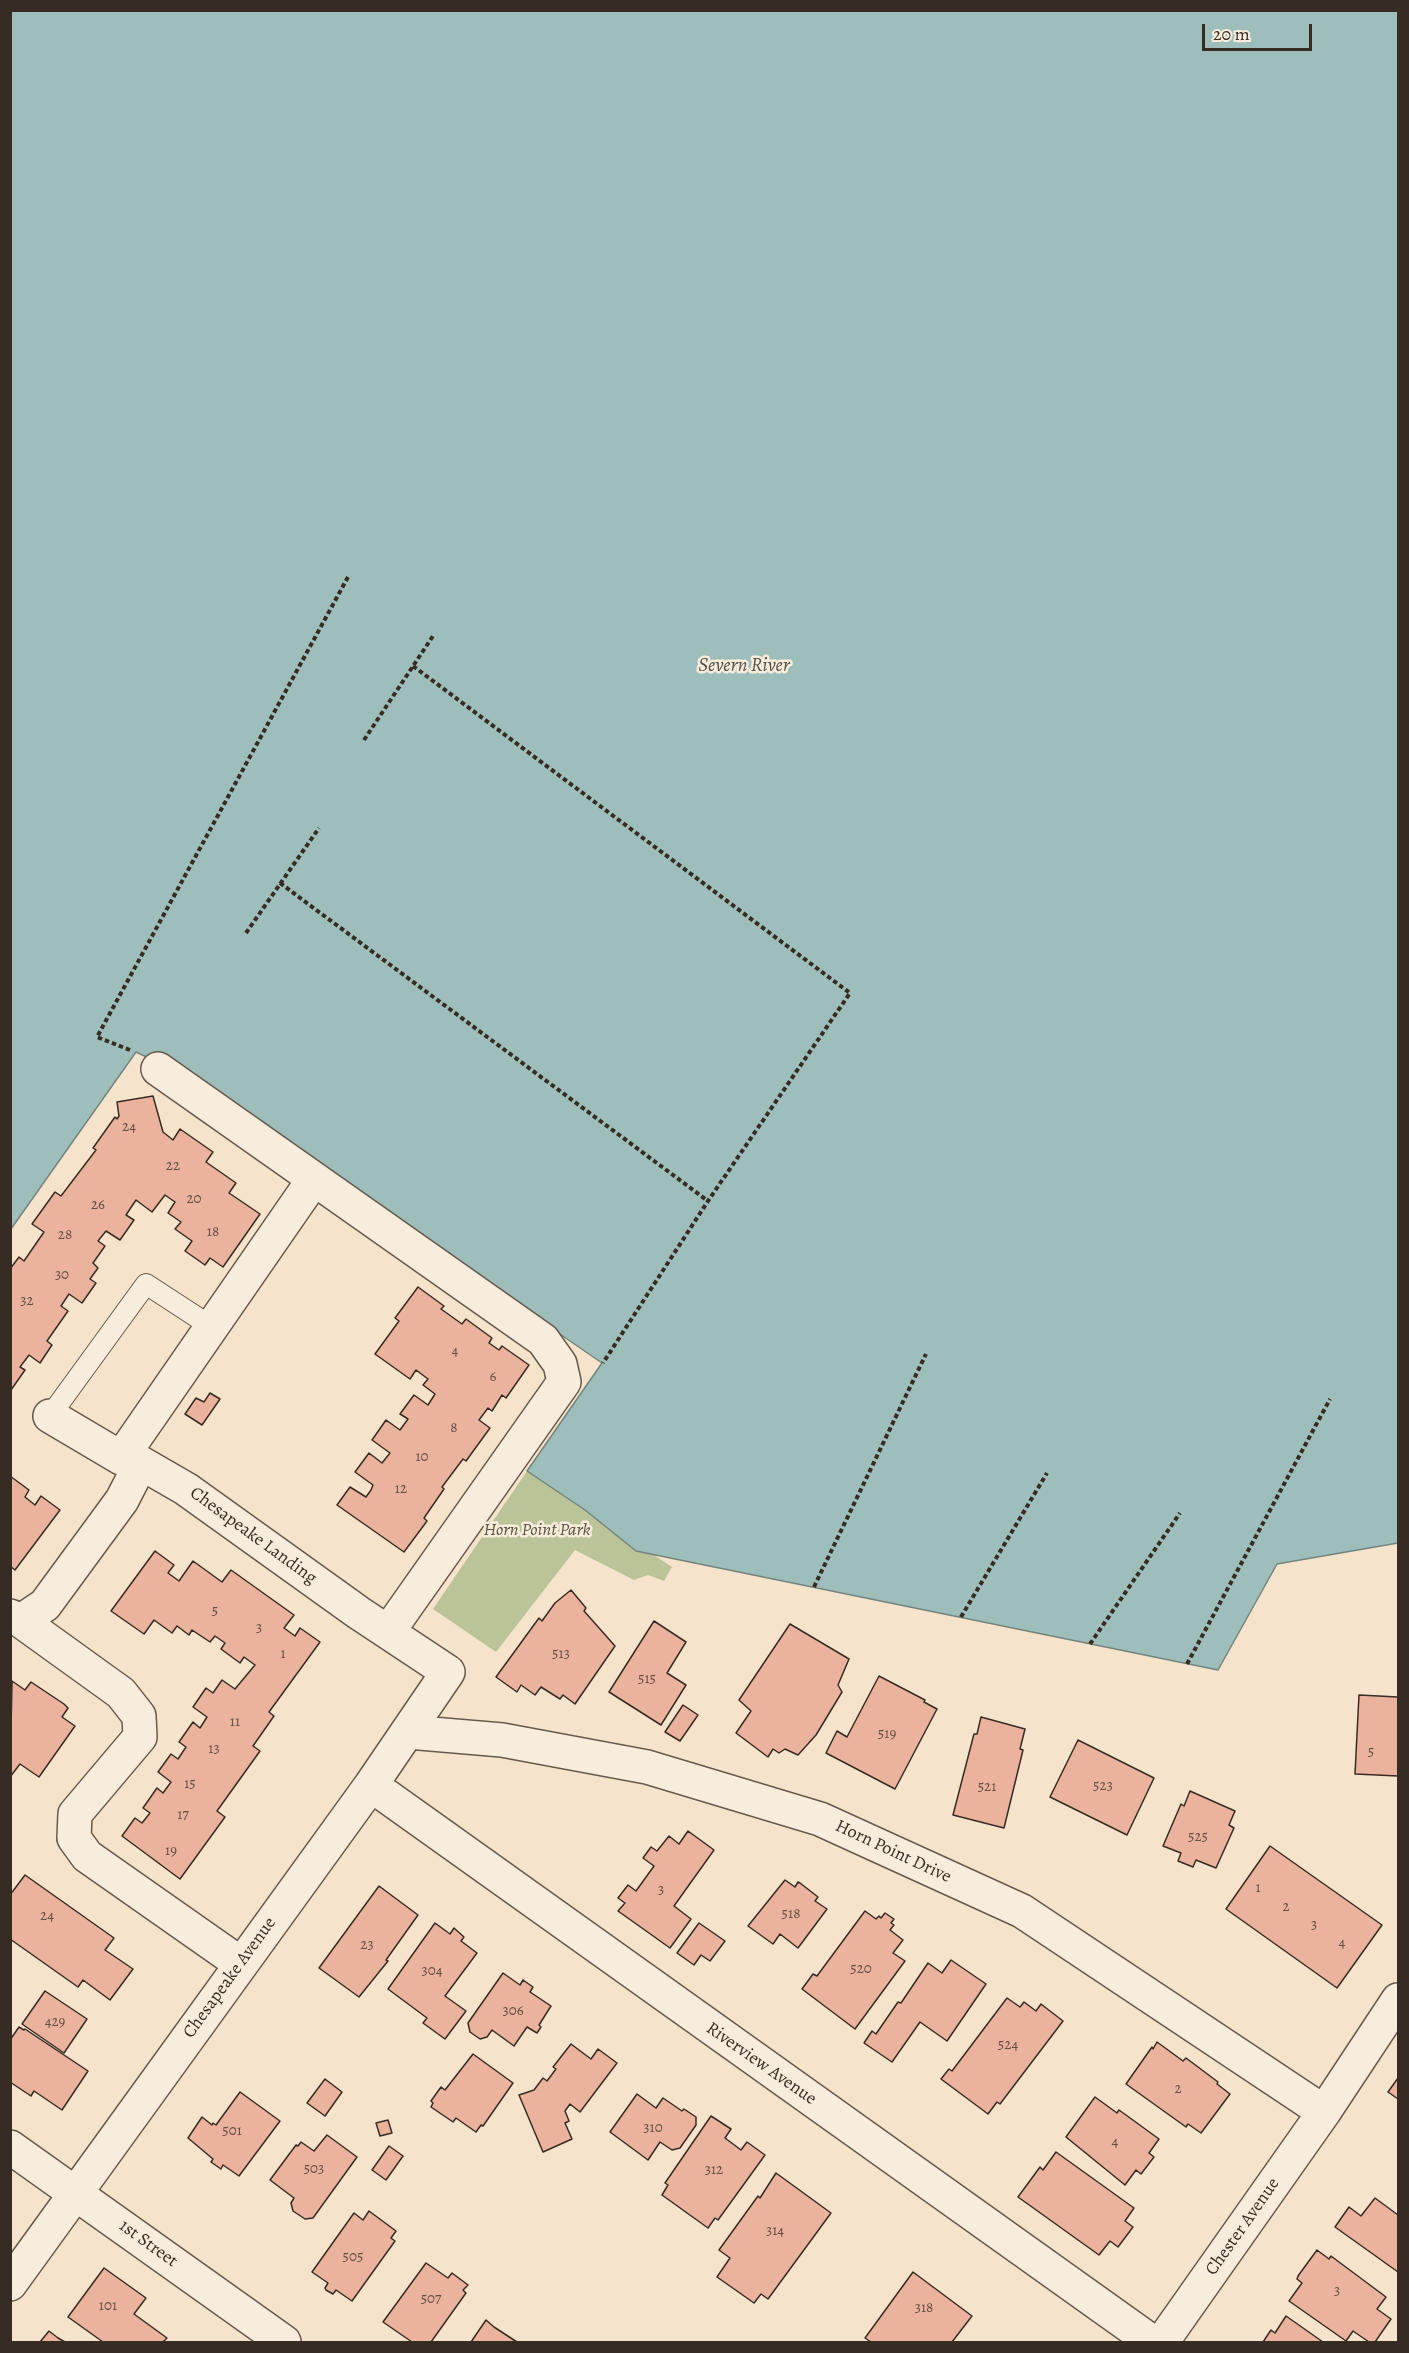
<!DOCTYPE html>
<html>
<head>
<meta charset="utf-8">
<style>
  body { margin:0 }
  #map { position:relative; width:1409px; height:2353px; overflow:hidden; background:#f5e4cb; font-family:Alegreya,serif }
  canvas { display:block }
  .frame { position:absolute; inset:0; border:12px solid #372c23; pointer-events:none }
  .scale { position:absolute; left:1202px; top:24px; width:110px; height:27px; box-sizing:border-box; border:3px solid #372c23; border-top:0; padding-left:8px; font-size:18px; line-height:21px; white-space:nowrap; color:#372c23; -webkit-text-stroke:4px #f8eddd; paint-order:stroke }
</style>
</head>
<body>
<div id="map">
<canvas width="1409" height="2353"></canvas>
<div class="frame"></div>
<div class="scale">20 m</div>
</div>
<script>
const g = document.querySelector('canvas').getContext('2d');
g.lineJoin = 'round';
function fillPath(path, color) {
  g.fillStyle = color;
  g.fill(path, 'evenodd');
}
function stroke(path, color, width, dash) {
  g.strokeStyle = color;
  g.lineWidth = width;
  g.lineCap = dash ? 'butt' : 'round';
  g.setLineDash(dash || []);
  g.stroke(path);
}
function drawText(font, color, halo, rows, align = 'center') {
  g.font = font + ' Alegreya,serif';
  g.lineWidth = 5;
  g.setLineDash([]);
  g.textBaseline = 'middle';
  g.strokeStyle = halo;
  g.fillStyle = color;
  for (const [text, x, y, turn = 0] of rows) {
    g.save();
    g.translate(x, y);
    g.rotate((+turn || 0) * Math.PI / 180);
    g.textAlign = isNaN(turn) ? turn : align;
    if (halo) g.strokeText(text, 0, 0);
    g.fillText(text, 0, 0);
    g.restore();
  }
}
const green = new Path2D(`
  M527 1471 672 1567 664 1581 648 1575 634 1580 575 1550 496 1652 433 1609Z`);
const water = new Path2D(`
  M11 11H1398V1543L1277 1564 1218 1670 636 1551 585 1510 527 1471 602 1363 180 1073 136 1052 11 1229Z`);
const building = new Path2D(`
  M153 1096 163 1132 173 1140 180 1129 213 1152 206 1162 236 1183 229 1193 260 1214 223 1267 210 1258 205 1265 185 1251 192 1241 175 1229 181 1222 168 1213 175 1202 165 1195 152 1212 136 1200 126 1215 134 1220 120 1240 106 1231 98 1241 105 1246 93 1263 98 1268 90 1279 96 1283 82 1303 69 1294 61 1306 68 1311 47 1341 52 1345 40 1363 29 1355 20 1367 25 1370 11 1390 10 1269 19 1257 24 1261 44 1232 32 1224 55 1192 61 1196 96 1150 93 1148 115 1117 117 1119 119 1116 117 1102Z
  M418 1287 444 1306 441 1309 462 1324 466 1319 492 1338 489 1343 499 1350 502 1346 529 1365 506 1398 502 1395 492 1411 488 1408 479 1420 490 1428 466 1461 463 1459 442 1487 444 1489 424 1518 427 1521 404 1552 337 1505 350 1487 366 1497 371 1490 373 1485 355 1472 369 1453 382 1463 390 1453 372 1440 386 1420 400 1430 408 1419 400 1414 414 1395 428 1405 435 1394 423 1385 428 1379 416 1370 410 1379 375 1354 399 1321 395 1318Z
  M210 1393 220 1399 202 1425 185 1414 196 1398 204 1402Z
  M10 1476 29 1490 25 1497 35 1505 41 1496 60 1510 15 1570 10 1566Z
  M155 1551 174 1565 168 1573 179 1581 193 1561 222 1582 231 1570 294 1615 284 1628 295 1636 300 1628 320 1642 269 1712 274 1716 253 1746 260 1751 217 1811 225 1817 180 1879 122 1836 135 1818 142 1823 150 1813 143 1808 157 1788 163 1793 171 1782 158 1772 171 1754 178 1759 186 1747 179 1742 193 1722 200 1728 207 1717 193 1707 206 1688 213 1693 222 1680 235 1689 255 1665 244 1657 240 1663 221 1649 225 1643 215 1636 210 1642 192 1630 189 1635 177 1626 172 1633 154 1620 144 1634 111 1611Z
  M571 1590 586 1608 584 1611 615 1646 575 1704 563 1695 560 1699 541 1687 535 1695 521 1685 517 1692 496 1677 539 1618 542 1621 555 1603Z
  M654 1621 686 1642 667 1673 686 1685 661 1725 609 1692Z
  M790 1624 849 1659 838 1685 842 1692 816 1735 798 1755 785 1749 779 1753 773 1749 768 1757 736 1733 751 1711 739 1700Z
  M879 1676 925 1700 924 1702 937 1709 895 1789 826 1753 837 1731 847 1737Z
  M12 1681 25 1690 31 1682 64 1704 68 1708 62 1717 75 1726 39 1777 20 1764 10 1777Z
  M1359 1695 1398 1697V1776L1355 1774Z
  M683 1705 698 1715 680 1741 665 1732Z
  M981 1717 1025 1729 1020 1749 1023 1750 1004 1828 953 1815 974 1734H977Z
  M1078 1740 1154 1778 1127 1835 1050 1797Z
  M1190 1791 1235 1811 1229 1825 1234 1828 1216 1868 1196 1860 1193 1867 1178 1861 1181 1853 1163 1846 1181 1804 1184 1806Z
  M688 1831 714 1850 674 1906 691 1919 670 1948 618 1911 625 1903 618 1898 628 1885 636 1891 654 1866 643 1858 651 1847 657 1851 669 1836 679 1844Z
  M1270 1846 1382 1925 1337 1988 1226 1909Z
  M25 1875 114 1938 105 1950 133 1969 110 2000 83 1980 78 1987 10 1939V1895Z
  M785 1880 795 1887 798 1882 800 1883 818 1897 815 1901 827 1909 798 1948 780 1934 773 1944 748 1926Z
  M379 1886 418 1915 386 1960 388 1961 359 1997 319 1968Z
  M865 1911 876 1919 879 1916 881 1918 885 1913 894 1919 891 1923 894 1925 890 1930 903 1940 893 1953 905 1961 855 2029 802 1989 813 1974 817 1976Z
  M435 1923 450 1934 454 1928 464 1937 461 1941 477 1953 445 1996 466 2011 445 2039 423 2023 427 2018 388 1989Z
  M699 1923 725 1941 710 1961 701 1955 694 1965 677 1953Z
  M951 1960 986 1984 947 2041 920 2022 892 2062 864 2043 872 2031 876 2034 898 2002 901 2003 928 1963 942 1973Z
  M503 1973 520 1985 523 1980 533 1987 530 1992 551 2006 539 2025 541 2027 537 2033 527 2027 514 2046 492 2030 487 2037 480 2039 470 2032 468 2023Z
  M45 1991 87 2019 64 2053 22 2024Z
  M1007 1998 1020 2007 1024 2002 1036 2011 1041 2004 1063 2021 1000 2104 997 2102 988 2114 941 2079 949 2069 952 2071Z
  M19 2027 24 2030 25 2029 88 2071 62 2110 34 2091 31 2096 10 2082V2040Z
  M1157 2042 1183 2061 1186 2058 1218 2082 1217 2084 1230 2094 1201 2133 1188 2124 1186 2127 1126 2084 1152 2047 1153 2049Z
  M571 2044 591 2059 598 2049 617 2063 580 2112 570 2104 565 2111 569 2121 565 2123 572 2139 543 2152 519 2095 534 2090 543 2078 547 2081 556 2069 553 2067Z
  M473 2054 513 2083 483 2126 481 2125 476 2132 456 2118 453 2122 431 2107 433 2103 431 2101 441 2087 445 2090Z
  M1398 2078V2099L1388 2092Z
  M325 2079 342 2092 325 2116 307 2103Z
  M240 2092 280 2121 239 2176 223 2165 221 2169 211 2162 213 2159 188 2138 202 2117 212 2125 213 2123 216 2125Z
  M637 2094 656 2108 663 2098 682 2111 684 2109 696 2117V2125L680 2148 672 2150 660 2142 648 2160 610 2132Z
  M1095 2097 1117 2113 1119 2110 1159 2139 1149 2153 1154 2157 1141 2174 1136 2170 1125 2185 1066 2137Z
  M711 2116 731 2129 725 2138 741 2150 747 2142 765 2155 718 2220 715 2218 708 2228 662 2195 668 2185 665 2183Z
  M388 2120 392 2133 380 2136 376 2123Z
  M327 2135 357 2157 313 2218 305 2219 293 2211 291 2203 294 2198 270 2180 296 2145 298 2146 301 2142 314 2151Z
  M389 2146 403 2156 386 2180 372 2170Z
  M1056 2152 1134 2208 1125 2221 1133 2227 1118 2247 1110 2241 1099 2255 1018 2197 1040 2167 1043 2170Z
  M776 2173 831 2213 768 2299 761 2294 754 2303 717 2277 730 2258 719 2250 758 2196 760 2198Z
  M1375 2198 1398 2215V2272L1335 2227 1349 2207 1361 2216Z
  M369 2211 396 2231 391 2238 395 2241 352 2301 336 2290 333 2294 326 2290 325 2288 328 2283 312 2272 354 2213 363 2220Z
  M1317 2250 1329 2259 1331 2256 1386 2297 1377 2309 1391 2319 1375 2342H1369L1353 2331 1346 2341 1289 2301 1302 2283 1297 2279 1298 2276Z
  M426 2263 448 2278 452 2273 468 2285 463 2290 466 2293 431 2342H412L383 2322Z
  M104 2268 146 2298 134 2314 167 2338 163 2342H103L68 2317Z
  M913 2272 972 2316 952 2342H871L865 2338Z
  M1286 2316 1323 2342H1263L1271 2330 1275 2333Z
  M486 2320 494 2327 517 2342H471Z
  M49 2331 58 2338 65 2342H40Z`);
const path = new Path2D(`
  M413 666 850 993 708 1201 603 1363
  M364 740 433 636
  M280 883 708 1201
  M246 933 319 828
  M130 1050 97 1037 348 577
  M814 1587 926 1354
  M961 1617 1047 1473
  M1090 1644 1180 1513
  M1187 1664 1330 1399`);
const service = new Path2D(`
  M50 1416 146 1284 212 1327`);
const minor = new Path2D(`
  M158 1069 543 1340 560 1364 564 1382 388 1632
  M121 1458 314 1179
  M10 1616 21 1621 45 1605 122 1500 141 1463
  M21 1621 121 1693 139 1716 140 1737 75 1814 74 1838 87 1856 241 1964
  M408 1732 502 1740 647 1767 820 1819 1022 1911 1324 2112
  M371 1785 1152 2342
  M10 2147 284 2342
  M10 2284 371 1785 448 1672 359 1613 186 1489 141 1463 121 1458 50 1416
  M1162 2342 1324 2112 1398 2000`);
const numberNames = [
  ["24",129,1127],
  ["22",173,1166],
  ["20",194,1199],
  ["26",98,1205],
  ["18",213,1232],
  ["28",65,1235],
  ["30",62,1275],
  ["32",27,1301],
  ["4",455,1351],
  ["6",493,1377],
  ["8",454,1428],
  ["10",422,1457],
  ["12",401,1489],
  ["5",215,1611],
  ["3",259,1628],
  ["1",283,1654],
  ["513",561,1654],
  ["515",647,1679],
  ["11",235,1722],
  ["519",887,1734],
  ["13",214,1749],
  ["5",1371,1752],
  ["15",190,1784],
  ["523",1103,1786],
  ["521",987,1787],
  ["17",183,1815],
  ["525",1198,1837],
  ["19",171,1851],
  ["1",1258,1888],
  ["3",661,1890],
  ["2",1286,1907],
  ["518",791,1914],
  ["24",47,1916],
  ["3",1314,1925],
  ["4",1342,1943],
  ["23",367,1945],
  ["520",861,1969],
  ["304",432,1971],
  ["306",513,2011],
  ["429",55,2022],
  ["524",1008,2045],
  ["2",1178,2089],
  ["310",653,2128],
  ["501",232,2131],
  ["4",1115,2142],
  ["503",314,2169],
  ["312",714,2170],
  ["314",775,2231],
  ["505",353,2257],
  ["3",1337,2291],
  ["507",431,2299],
  ["101",108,2306],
  ["318",924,2308]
];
const parkNames = [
  ["Horn Point Park",537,1531]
];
const streetNames = [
  ["Chesapeake Landing",253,1536,36],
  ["Horn Point Drive",893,1852,25],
  ["Chesapeake Avenue",230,1978,-54],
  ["Riverview Avenue",761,2064,35],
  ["Chester Avenue",1243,2227,-55],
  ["1st Street",148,2244,36]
];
const waterNames = [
  ["Severn River",744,666]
];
fillPath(green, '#bbc498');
fillPath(water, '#9dbebb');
stroke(water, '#74847e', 1.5);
fillPath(building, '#ebb39d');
stroke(building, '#372c23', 1.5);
stroke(service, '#665a4d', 22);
stroke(minor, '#665a4d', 36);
stroke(path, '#372c23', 4, [4.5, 3]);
stroke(service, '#f8eddd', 20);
stroke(minor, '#f8eddd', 33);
drawText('15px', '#644e42', null, numberNames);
drawText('italic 18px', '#585240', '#f8eddd', parkNames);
drawText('18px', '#372c23', '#f8eddd', streetNames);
drawText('italic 20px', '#505049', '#f8eddd', waterNames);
</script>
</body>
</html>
